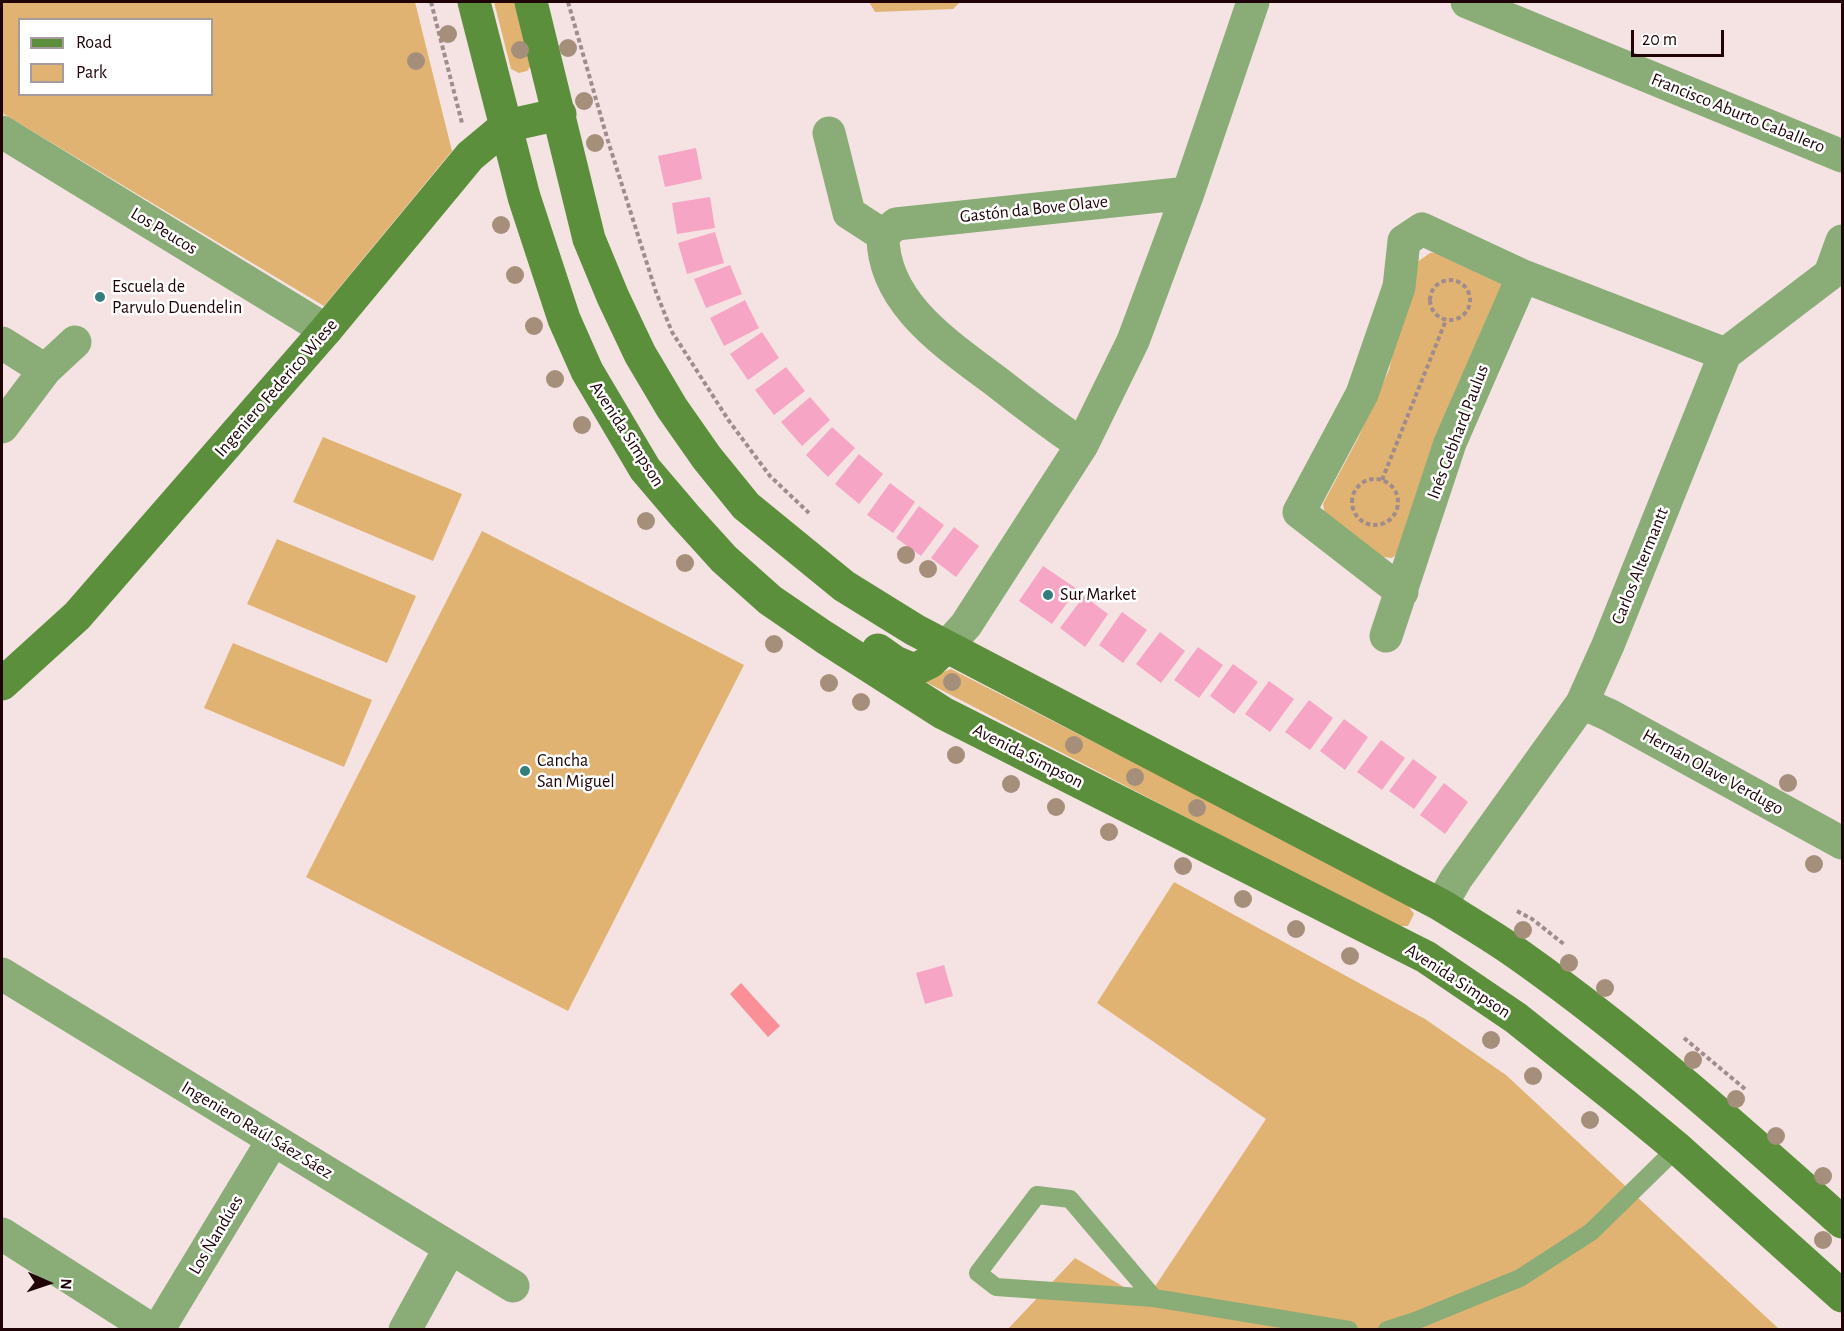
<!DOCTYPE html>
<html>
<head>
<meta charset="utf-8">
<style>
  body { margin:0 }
  #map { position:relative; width:1844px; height:1331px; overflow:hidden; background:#f5e3e3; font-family:"Alegreya Sans",sans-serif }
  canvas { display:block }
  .frame { position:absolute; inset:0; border:3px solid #1f0307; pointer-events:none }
  .legend { position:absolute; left:18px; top:18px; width:195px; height:78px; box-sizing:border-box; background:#fff; border:2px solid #a59a9c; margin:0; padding:8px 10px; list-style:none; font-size:18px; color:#1f0307 }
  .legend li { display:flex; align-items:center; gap:12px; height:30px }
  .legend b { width:30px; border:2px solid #a59a9c }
  .north { position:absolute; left:18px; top:1253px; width:60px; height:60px; -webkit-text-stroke:4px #fff; paint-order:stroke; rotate:93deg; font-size:16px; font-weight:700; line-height:24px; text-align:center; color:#1f0307 }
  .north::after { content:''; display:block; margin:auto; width:21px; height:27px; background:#1f0307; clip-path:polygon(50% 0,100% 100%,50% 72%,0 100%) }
  .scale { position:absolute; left:1631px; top:30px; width:93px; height:27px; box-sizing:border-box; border:3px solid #1f0307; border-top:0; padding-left:8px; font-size:18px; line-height:21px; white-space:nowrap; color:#1f0307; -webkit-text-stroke:4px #fff; paint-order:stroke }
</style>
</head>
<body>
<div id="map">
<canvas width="1844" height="1331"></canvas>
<div class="frame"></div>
<ul class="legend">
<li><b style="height:8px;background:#5b8f3b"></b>Road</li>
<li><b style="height:16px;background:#e1b372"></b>Park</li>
</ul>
<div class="north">N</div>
<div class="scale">20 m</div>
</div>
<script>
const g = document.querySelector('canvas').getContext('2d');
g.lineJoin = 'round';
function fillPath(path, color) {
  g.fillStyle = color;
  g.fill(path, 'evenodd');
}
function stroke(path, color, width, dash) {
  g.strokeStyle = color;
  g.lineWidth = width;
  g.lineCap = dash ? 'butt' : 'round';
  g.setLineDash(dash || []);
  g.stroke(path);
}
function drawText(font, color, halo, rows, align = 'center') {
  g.font = font + ' "Alegreya Sans",sans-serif';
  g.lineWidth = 5;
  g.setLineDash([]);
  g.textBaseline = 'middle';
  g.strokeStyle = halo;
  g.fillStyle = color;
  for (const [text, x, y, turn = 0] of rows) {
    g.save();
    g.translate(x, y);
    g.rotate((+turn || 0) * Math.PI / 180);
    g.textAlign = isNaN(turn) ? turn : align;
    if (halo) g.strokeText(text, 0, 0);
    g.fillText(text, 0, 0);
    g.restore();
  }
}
const green = new Path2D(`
  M2 2H415L452 151 324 306 2 113ZM20 20H212V94H20Z
  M494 2H518L533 63 527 71 519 73 511 69Z
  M869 2H960L953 9 875 12Z
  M1441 252 1502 275 1505 288 1403 549 1392 558 1375 556 1326 520 1323 504 1358 438 1389 370 1413 265 1430 253Z
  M323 437 462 494 433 561 293 502Z
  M482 531 744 665 568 1011 306 877Z
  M277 539 416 596 387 663 247 604Z
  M233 643 372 700 344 767 204 708Z
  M951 669 1406 902 1414 914 1408 926H1395L922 680Z
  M1174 882 1425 1019 1506 1075 1779 1329 1007 1330 1075 1258 1146 1300 1266 1119 1097 1003Z`);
const water = new Path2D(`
  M741 983 780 1026 768 1037 730 994Z`);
const building = new Path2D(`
  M696 148 702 179 665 187 658 156Z
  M710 197 715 228 677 234 672 203Z
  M715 232 724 263 687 274 678 243Z
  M730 265 742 294 706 308 694 279Z
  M745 300 759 328 724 346 710 318Z
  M762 332 779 358 748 380 730 354Z
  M786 367 805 391 774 415 755 390Z
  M810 397 830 420 802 446 781 422Z
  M832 427 855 448 828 477 806 455Z
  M859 454 883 474 859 504 835 484Z
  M890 483 915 502 893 533 867 515Z
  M919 506 944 525 921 556 896 538Z
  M954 527 979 546 956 577 931 558Z
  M1043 566 1077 589 1052 624 1019 601Z
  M1084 596 1108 614 1085 647 1060 628Z
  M1122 612 1147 630 1123 663 1099 645Z
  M1160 632 1185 651 1161 683 1136 664Z
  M1198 647 1223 665 1199 698 1174 680Z
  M1233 664 1258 682 1234 714 1210 696Z
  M1269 681 1294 699 1270 732 1245 714Z
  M1309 700 1333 718 1310 750 1285 732Z
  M1344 719 1368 737 1345 770 1320 751Z
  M1381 740 1405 758 1382 790 1357 772Z
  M1413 759 1437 777 1414 809 1389 791Z
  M1444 783 1468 802 1445 834 1420 815Z
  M944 965 953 996 925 1004 916 973Z`);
const path = new Path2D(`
  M431 2 462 123
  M568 2 608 141 656 292 672 332 729 421 770 476 809 513
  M1430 300a20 20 0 1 1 40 0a20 20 0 1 1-40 0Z
  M1352 502a23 23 0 1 1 46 0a23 23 0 1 1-46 0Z
  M1382 480 1446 320
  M1517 911 1532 919 1565 945
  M1684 1038 1745 1089`);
const lane = new Path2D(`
  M1154 1298 1070 1199 1037 1195 978 1273 996 1287 1154 1298 1349 1330
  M1387 1330 1415 1321 1520 1278 1591 1232 1677 1148`);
const street = new Path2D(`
  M1467 2 1842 156
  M2 132 326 330
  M829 133 849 213 883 235
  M2 343 45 370
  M2 427 45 370 75 342
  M1082 445C1053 425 1025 404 997 382 948 345 882 303 883 235L896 224 1188 193
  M1402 592 1299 512 1362 394 1399 287 1404 241 1422 229 1523 276 1725 354
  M1386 636 1450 443 1523 276
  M946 647 966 625 1082 445 1133 341 1188 193 1253 2
  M1582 703 1609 715 1842 843
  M1441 905 1456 879 1582 703 1608 645 1725 354 1830 274 1842 241
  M2 974 513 1286
  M2 1234 152 1330
  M158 1330 273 1140
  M405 1330 450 1248`);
const secondary = new Path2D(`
  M474 2 524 197 564 319 587 371 645 469 685 516 724 559 770 600 824 637 943 713 1426 957 1516 1018 1625 1105 1677 1148 1842 1296
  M531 2 589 239 613 297 640 354 672 408 707 458 746 506 844 586 915 630 1441 905C1468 922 1496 938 1522 957 1635 1037 1739 1130 1842 1222
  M878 650 895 662 914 670 930 662 946 647
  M2 684 77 616 326 330 470 156 506 126 560 114`);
const trees = [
  [448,34],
  [568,48],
  [520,50],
  [416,61],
  [584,101],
  [595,143],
  [501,225],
  [515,275],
  [534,326],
  [555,379],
  [582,425],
  [646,521],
  [906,555],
  [685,563],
  [928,569],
  [774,644],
  [952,682],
  [829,683],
  [861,702],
  [1074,745],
  [956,755],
  [1135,777],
  [1788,783],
  [1011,784],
  [1056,807],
  [1197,808],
  [1109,832],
  [1814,864],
  [1183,866],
  [1243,899],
  [1296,929],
  [1523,930],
  [1350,956],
  [1569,963],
  [1605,988],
  [1491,1040],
  [1693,1060],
  [1533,1076],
  [1736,1099],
  [1590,1120],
  [1776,1136],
  [1823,1176],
  [1823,1240]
];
const markers = [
  [100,297,6,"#357e7e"],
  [1048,595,6,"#357e7e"],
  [525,771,6,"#357e7e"]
];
const streetNames = [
  ["Francisco Aburto Caballero",1738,113,22],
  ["Gastón da Bove Olave",1034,209,-6],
  ["Los Peucos",164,231,31],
  ["Ingeniero Federico Wiese",276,388,-49],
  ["Inés Gebhard Paulus",1458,432,-69],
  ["Avenida Simpson",627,434,57],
  ["Carlos Altermantt",1640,566,-68],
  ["Avenida Simpson",1028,756,27],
  ["Hernán Olave Verdugo",1713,772,29],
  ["Avenida Simpson",1458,981,33],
  ["Ingeniero Raúl Sáez Sáez",257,1130,31],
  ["Los Ñandúes",216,1235,-59]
];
const poiNames = [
  ["Escuela de",112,287],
  ["Parvulo Duendelin",112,308],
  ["Sur Market",1060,595],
  ["Cancha",537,761],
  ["San Miguel",537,782]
];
fillPath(green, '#e1b372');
fillPath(water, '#fa8f97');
fillPath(building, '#f6a5c4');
stroke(path, '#a18c8d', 4, [4.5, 3]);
stroke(lane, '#8aad77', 18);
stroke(street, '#8aad77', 33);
stroke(secondary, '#5b8f3b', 33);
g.fillStyle = '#a68f7a';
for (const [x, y] of trees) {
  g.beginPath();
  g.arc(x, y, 9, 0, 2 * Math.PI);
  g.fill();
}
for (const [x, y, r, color] of markers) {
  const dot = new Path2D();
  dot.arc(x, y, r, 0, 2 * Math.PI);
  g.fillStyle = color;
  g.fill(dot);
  stroke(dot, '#fff', 2);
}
drawText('18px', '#1f0307', '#fff', streetNames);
drawText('18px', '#1f0307', '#fff', poiNames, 'left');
</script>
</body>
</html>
